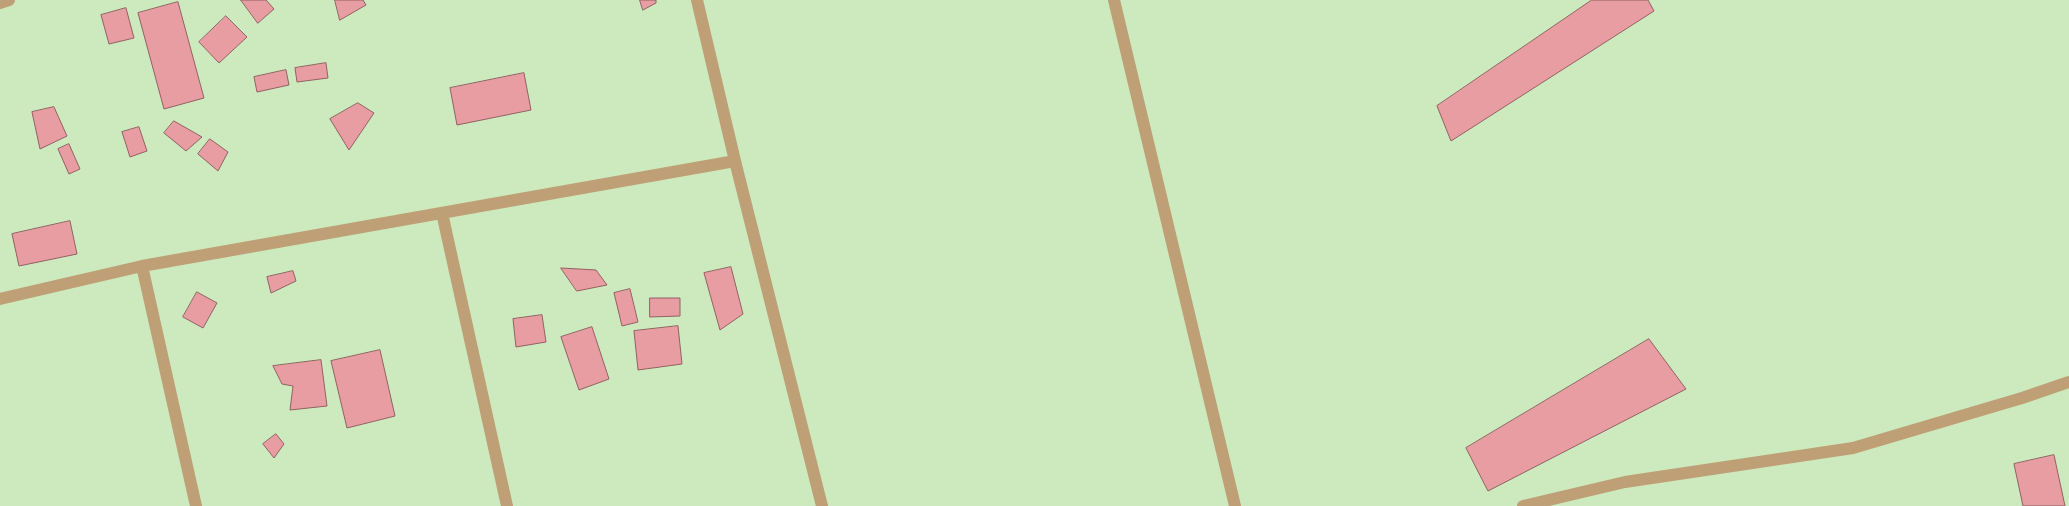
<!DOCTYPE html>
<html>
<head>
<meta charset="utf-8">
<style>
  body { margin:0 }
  canvas { display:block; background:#cceabd }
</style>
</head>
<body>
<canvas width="2069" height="506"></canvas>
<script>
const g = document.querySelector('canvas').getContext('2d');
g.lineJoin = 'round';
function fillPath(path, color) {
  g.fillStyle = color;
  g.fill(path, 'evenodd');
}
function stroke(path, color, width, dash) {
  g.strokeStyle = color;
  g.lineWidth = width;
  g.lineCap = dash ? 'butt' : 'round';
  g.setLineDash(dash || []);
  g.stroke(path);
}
const building = new Path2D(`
  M241 0H266L274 9 258 23Z
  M335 0H363L366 5 340 20Z
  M640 0H656V3L643 10Z
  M1592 0H1648L1654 11 1451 141 1437 106Z
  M178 2 204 98 164 109 138 13Z
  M126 8 134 38 109 44 101 15Z
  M226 16 247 37 219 63 199 42Z
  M326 63 328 78 297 82 295 68Z
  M286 70 289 85 257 92 254 77Z
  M524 73 531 110 457 125 450 88Z
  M358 103 374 113 349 150 330 119Z
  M54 107 67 136 40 149 32 112Z
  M174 121 202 137 186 151 164 133Z
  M139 127 147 151 130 157 122 132Z
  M210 139 228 152 218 171 198 154Z
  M69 144 80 169 69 174 58 149Z
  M70 221 77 254 19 266 12 234Z
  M731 267 743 314 720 330 704 273Z
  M561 268 596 270 607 285 577 291Z
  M293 271 296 281 271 293 267 277Z
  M630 289 638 322 622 326 614 293Z
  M197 292 217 303 203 328 183 317Z
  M650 298H680V316L650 317Z
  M542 315 546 342 516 347 513 319Z
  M678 326 682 364 638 370 634 331Z
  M592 327 609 379 579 390 561 337Z
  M1649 339 1686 389 1488 491 1466 448Z
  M380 350 395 416 347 428 331 361Z
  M321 360 327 406 290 410 293 386 282 384 273 366Z
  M276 434 284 444 274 458 263 444Z
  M2054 455 2065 506H2023L2014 464Z`);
const street = new Path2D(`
  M697 0 735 161 822 506
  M1114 0 1235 506
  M0 3 9 0
  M442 213 507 506
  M142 266 196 506
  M0 299 142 266 735 161
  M1523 506 1625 482 1853 448 2022 398 2069 382`);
fillPath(building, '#e79da2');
stroke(building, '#936063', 1);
stroke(street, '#bfa076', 12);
</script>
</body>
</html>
